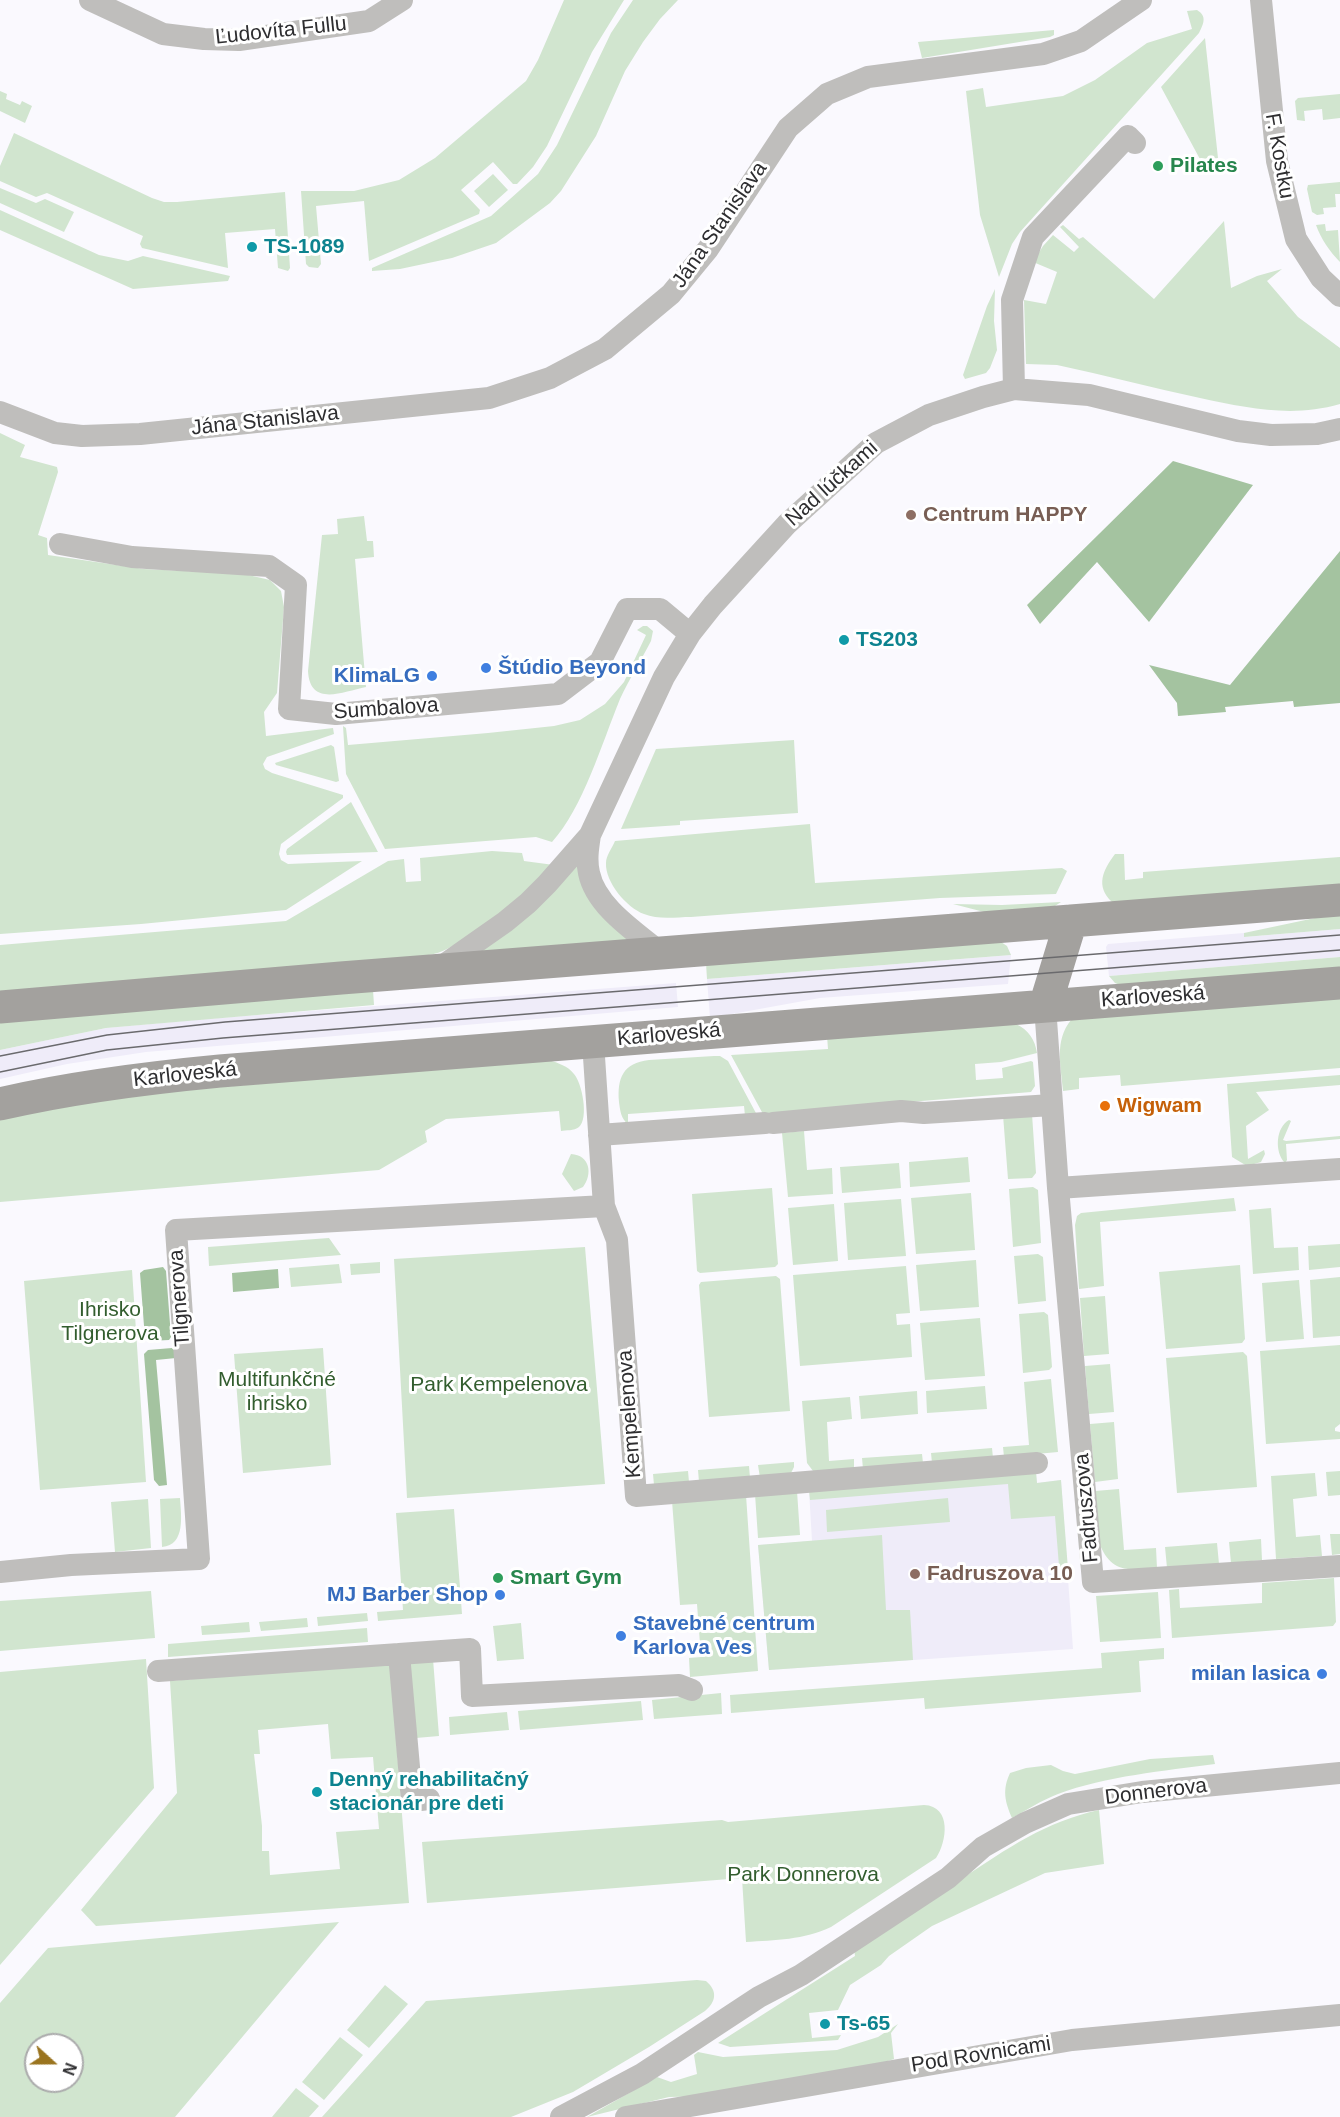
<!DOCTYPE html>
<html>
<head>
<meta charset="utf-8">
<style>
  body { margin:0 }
  #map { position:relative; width:1340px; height:2117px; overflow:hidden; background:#faf9fe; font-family:Arial,sans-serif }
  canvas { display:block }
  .north { position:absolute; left:24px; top:2033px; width:60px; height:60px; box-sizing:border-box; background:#fff; border:2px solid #ababac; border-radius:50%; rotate:111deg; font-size:16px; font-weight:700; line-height:24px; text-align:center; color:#2e2e30 }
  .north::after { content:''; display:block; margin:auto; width:21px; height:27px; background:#9a741f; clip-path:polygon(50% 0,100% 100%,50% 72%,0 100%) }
</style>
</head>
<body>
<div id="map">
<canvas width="1340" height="2117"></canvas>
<div class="north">N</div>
</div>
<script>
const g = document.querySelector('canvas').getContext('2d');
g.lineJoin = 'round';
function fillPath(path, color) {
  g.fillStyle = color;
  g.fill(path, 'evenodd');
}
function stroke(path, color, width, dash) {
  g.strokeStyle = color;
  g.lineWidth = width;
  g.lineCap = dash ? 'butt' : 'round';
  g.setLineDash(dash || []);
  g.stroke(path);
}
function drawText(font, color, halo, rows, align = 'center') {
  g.font = font + ' Arial,sans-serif';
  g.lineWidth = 6;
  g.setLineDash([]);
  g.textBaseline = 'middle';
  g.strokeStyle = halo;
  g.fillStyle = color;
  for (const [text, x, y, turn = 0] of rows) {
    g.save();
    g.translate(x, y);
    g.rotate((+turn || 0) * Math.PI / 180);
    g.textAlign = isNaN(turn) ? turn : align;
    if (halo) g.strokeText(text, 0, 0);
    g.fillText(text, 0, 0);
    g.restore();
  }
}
const built = new Path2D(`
  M1340 929V957L1109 976 1106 947 1108 944 1244 933V937Z
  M1011 955 1008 984 820 998 710 1018 707 979Z
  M676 983 678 1007 146 1052 67 1064 0 1079V1050L106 1028 205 1019Z
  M1036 1472 1037 1483 1061 1480 1073 1649 769 1670 758 1545 812 1541 809 1490Z`);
const green = new Path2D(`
  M564 0H624L592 52 547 146 533 167 517 184H513L493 162 461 190 480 210 479 214 369 261 364 201 316 206 321 264 318 268 309 267 306 264 301 191H354L399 180 435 158 526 81 538 60Z
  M633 0H678L660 19 643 42 625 71 596 136 561 191 550 203 496 243 452 258 400 269 372 271V268L491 216 538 174 557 145 611 33Z
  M1197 10C1207 16 1204 23 1199 33L1020 232 1012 244 999 277 980 215 966 91 983 88 986 107 1063 96 1095 80 1147 43 1192 29 1187 11Z
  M1054 30V35L1050 37 922 58 918 42Z
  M1205 38 1218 158 1201 161 1161 87Z
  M0 91 7 94 6 99 20 105 22 101 32 106 25 123 0 111Z
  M1340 94V118L1323 120 1322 109 1304 111 1305 121 1297 120 1295 101 1298 98Z
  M14 133 152 198 164 202H177L285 192 290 268 288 271 278 268 275 229 225 233 228 268 142 248 140 244 143 236 47 193 36 197 0 181V166Z
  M493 174 508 190 489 207 474 191Z
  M1340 182V194H1335L1336 207 1323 208 1324 214 1317 215 1312 212 1307 189 1308 185Z
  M0 188 36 203 45 199 74 212 64 232 0 203Z
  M0 210 99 255 128 261 143 256 230 276 228 281 133 289 0 230Z
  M1224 221 1231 288 1257 276 1282 269 1267 281 1298 317 1340 348V404C1292 418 1247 408 1200 398 1152 388 1105 375 1057 365L1026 364 1024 300 1046 304 1057 272 1033 262 1043 246 1053 235 1074 252 1079 247 1060 227 1063 225 1079 239 1083 237 1154 299Z
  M1325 224 1326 231 1338 230 1340 262C1330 252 1321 239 1316 225Z
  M995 289 994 321 997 350 990 368 986 373 965 379 963 375 987 306Z
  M0 433 25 445 20 457 57 467 58 472 38 535 47 538 48 555 144 569 244 574 270 580 281 591 284 607 277 693 264 712 266 736 333 728 334 734 267 757 263 764 265 769 272 773 343 795V798L281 844 279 854 281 860 288 864 362 861 286 910 141 924 0 934Z
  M364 516 367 541H373L374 557 355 559 366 687C342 692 310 707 308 671L322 535 338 534 337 519Z
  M643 626H647L653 631 651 641C641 660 629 680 620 699 602 743 583 808 552 842L536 837 385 849 346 774 343 726 346 728 348 745 488 733 554 726 580 720 605 704 624 682 646 635 637 630Z
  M794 740 798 813 680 821V825L621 829 656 749Z
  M331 745 334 747 339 781 336 782 276 765 275 763Z
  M351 802 378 852 287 855 286 852 287 849Z
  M810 824 815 883 1062 868 1067 871 1056 894 940 898 691 917C676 917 658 920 644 914 627 908 605 882 606 863 606 856 612 848 615 841Z
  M492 851 522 853 524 861 554 865C522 896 487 929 447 949 436 955 422 956 410 958L0 994V945L286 921 388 861 404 859 406 882 421 881 420 858Z
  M1115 854H1124L1125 880 1143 878V872L1340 857V886L1112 902C1095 886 1103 870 1115 854Z
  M577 859C578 900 604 917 633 943L477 953Z
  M1061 902 1055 906 992 914 953 904 1002 905Z
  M1334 914H1340V929L1244 937V933Z
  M1001 942 1007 946 1011 955 707 979 706 963Z
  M1340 957V969L1120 985 1115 983 1109 976Z
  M373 990 374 1005 106 1028 0 1050V1020Z
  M1340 998V1068L1121 1086 1120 1075 1079 1078V1089L1063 1091C1061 1066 1054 1041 1071 1020Z
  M1016 1024C1029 1030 1035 1040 1037 1053L1001 1062 975 1064 976 1080 1003 1078 1002 1068 1031 1061 1033 1062 1035 1086 1031 1092 763 1114 731 1055 828 1049 827 1036Z
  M714 1056H720L728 1061 757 1115 745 1116 744 1106 628 1114V1124C621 1119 620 1110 619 1102 617 1078 623 1063 649 1060Z
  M549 1060C558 1063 568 1066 574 1074 582 1083 589 1118 579 1127 574 1131 566 1130 561 1131L559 1111 446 1119 425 1131 427 1142 379 1170 0 1202V1119L137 1094Z
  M1340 1075V1085L1256 1092 1269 1110 1246 1126 1248 1159 1264 1150 1265 1154 1261 1162 1247 1166 1232 1157 1227 1084Z
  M1032 1114 1036 1173 1032 1178 1008 1179 1003 1115Z
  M1289 1120 1291 1121 1283 1140 1286 1141 1340 1136V1139L1286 1144 1287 1160 1285 1163C1274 1152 1276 1127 1289 1120Z
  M804 1131 807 1170 832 1168 833 1194 788 1197 782 1133Z
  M571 1154C590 1155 593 1174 583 1187L574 1191 562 1174Z
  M968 1157 970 1182 910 1187 909 1162Z
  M899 1163 901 1188 842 1193 840 1167Z
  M1033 1187 1038 1190 1041 1243 1013 1247 1009 1189Z
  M772 1188 778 1264 775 1267 700 1273 697 1271 692 1194Z
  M971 1193 975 1250 916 1254 911 1198Z
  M1234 1198 1236 1211 1100 1222 1104 1286 1079 1289 1075 1225 1077 1216 1081 1213Z
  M901 1199 906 1256 848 1260 844 1203Z
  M834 1204 838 1261 793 1265 788 1208Z
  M1271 1208 1274 1248 1298 1247 1299 1270 1253 1274 1249 1210Z
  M329 1238 341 1255 209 1266 208 1247Z
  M1340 1244V1267L1309 1270 1308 1246Z
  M585 1247 605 1484 407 1498 394 1259Z
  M1038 1254 1043 1257 1046 1301 1018 1304 1014 1256Z
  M976 1260 979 1307 920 1311 916 1265Z
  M380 1262V1273L351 1275 350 1264Z
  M339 1264 342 1283 291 1287 289 1268Z
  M1240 1265 1245 1339 1242 1343 1166 1349 1159 1272Z
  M906 1266 910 1313 896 1314 897 1325 910 1324 912 1357 800 1366 793 1275Z
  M132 1270 146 1482 40 1490 24 1281Z
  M776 1276 780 1279 790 1411 709 1417 699 1285 701 1282Z
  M1340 1277V1336L1313 1338 1310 1280Z
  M1299 1280 1304 1339 1266 1342 1262 1283Z
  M1105 1296 1109 1354 1084 1356 1080 1298Z
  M1044 1312 1048 1315 1052 1367 1049 1370 1023 1373 1019 1314Z
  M980 1318 985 1376 925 1380 920 1323Z
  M1340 1345V1424L1335 1428V1431L1340 1432V1439L1266 1444 1260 1351Z
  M323 1348 331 1465 243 1473 234 1354Z
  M1243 1352 1247 1356 1257 1487 1177 1493 1166 1358Z
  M1110 1364 1114 1412 1089 1414 1085 1366Z
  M1051 1379 1058 1452 1004 1457 1003 1447 1029 1445 1024 1382Z
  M985 1386 987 1409 927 1413 926 1391Z
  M917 1391 918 1414 861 1419 859 1396Z
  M850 1397 852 1419 827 1422 829 1461 854 1459V1469L813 1471 807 1463 802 1401Z
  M1114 1422 1118 1479 1095 1482 1090 1424Z
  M992 1448 993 1458 932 1463 931 1453Z
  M922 1454 923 1463 863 1469 862 1458Z
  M794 1462V1467L791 1473 760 1478 758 1465Z
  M749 1466 750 1478 699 1482 698 1470Z
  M688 1471 689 1482 654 1485 653 1474Z
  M1340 1471V1495L1328 1496 1326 1472Z
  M1036 1472 1037 1483 1061 1480 1068 1569H1062L1059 1566 1055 1516 1011 1519 1008 1484 810 1500 809 1490Z
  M1315 1473 1317 1496 1293 1499 1296 1537 1320 1535 1322 1556 1276 1559 1271 1476Z
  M1119 1489 1124 1550 1156 1548 1157 1568C1130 1570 1112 1574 1100 1545L1095 1491Z
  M797 1491 800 1535 758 1538 755 1494Z
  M746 1495 758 1671 690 1677 689 1658 701 1657 697 1604 680 1605 672 1501Z
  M180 1498C181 1515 186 1545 162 1547L160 1499Z
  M948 1498 950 1522 827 1532 826 1510Z
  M148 1499 151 1548 115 1552 111 1502Z
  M454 1509 462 1614 378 1621 377 1612 403 1610 396 1513Z
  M1340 1534V1554L1332 1555 1330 1534Z
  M882 1535 886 1610H910L913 1660 769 1670 758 1545Z
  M1261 1539 1262 1560 1231 1563 1229 1542Z
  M1217 1543 1219 1564 1167 1568 1165 1547Z
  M1334 1578 1336 1622 1333 1626 1172 1638 1169 1590 1179 1589 1180 1608 1262 1603V1583Z
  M151 1591 155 1638 0 1651V1601Z
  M1158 1592 1161 1638 1100 1642 1096 1596Z
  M367 1613 368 1621 318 1626 317 1617Z
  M307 1618 308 1627 261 1631 259 1622Z
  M249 1622 250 1632 202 1635 201 1626Z
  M521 1623 524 1659 497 1661 493 1626Z
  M367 1628 368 1642 168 1657V1644Z
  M1164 1648V1659L1139 1661 1141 1692 925 1709 924 1698 731 1713 730 1695 1102 1668 1101 1653Z
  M146 1659 154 1788 0 1965V1672Z
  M433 1659 439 1736 416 1738 408 1660Z
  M390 1662 409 1903 96 1926 81 1910 177 1793 170 1681ZM328 1724 331 1759 373 1757 379 1829 336 1832 340 1869 270 1875 269 1851H262V1826L254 1754H260L258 1730Z
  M721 1693 722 1714 654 1719 652 1700Z
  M641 1701 643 1720 520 1730 518 1711Z
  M507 1712 509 1730 450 1735 449 1717Z
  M1213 1755 1215 1764C1164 1771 1106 1776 1058 1794 1042 1800 1027 1810 1012 1818 1005 1802 1002 1790 1010 1773L1026 1768 1051 1765 1063 1771 1075 1774 1150 1759Z
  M924 1805C952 1806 947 1842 936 1858L831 1927C804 1940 775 1940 746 1942L742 1878 427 1903 422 1842 722 1820 728 1822Z
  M1099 1810 1104 1864 1045 1873 932 1926 889 1956 881 1965 850 1985 838 2010 809 2013 812 2038 841 2035 838 2040 730 2047 718 2043 855 1956 854 1949C890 1925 926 1901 963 1878 1006 1849 1047 1821 1099 1810Z
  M339 1922 175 2117H0V2003L48 1948ZM36 2045H72V2081H36Z
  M697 1980 706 1981C718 1991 716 2002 705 2011L649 2047 573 2092 511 2117H322L426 2001Z
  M385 1985 408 2004 369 2048 347 2030Z
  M898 2024 891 2033 894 2059 876 2065 709 2096 669 2097 587 2117 657 2077 671 2082 697 2074 694 2055 698 2052 723 2057 837 2050 878 2037Z
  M340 2037 363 2055 324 2100 302 2082Z
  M296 2088 319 2106 309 2117H272Z`);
const forest = new Path2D(`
  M1173 461 1253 485 1149 622 1097 562 1040 624 1027 605Z
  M1340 551V703L1294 707 1293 701 1225 707 1226 712 1178 716 1177 703 1149 665 1230 685Z
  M163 1267 166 1271 171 1337 169 1340 149 1341 145 1339 140 1273 144 1270Z
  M278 1269 279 1288 233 1292 232 1273Z
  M172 1348 175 1351 176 1358 156 1360 167 1485 159 1486 154 1480 144 1354 148 1350Z`);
const street = new Path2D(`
  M90 0 163 34 204 39 239 40 369 21 402 0
  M1261 0 1277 161 1296 239 1321 278 1340 296
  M1014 389 1012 300 1033 237 1128 136 1135 143
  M0 412 55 433 82 436 140 434 489 398 550 378 605 349 671 294 708 249 788 128 827 94 868 77 1043 54 1081 41 1141 0
  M60 544 132 557 269 566 296 585 289 709 336 714 558 694 600 662 627 609H660L690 634
  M590 835C588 848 586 860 589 873 596 907 636 932 661 953
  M438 969 505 922 528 903 547 884 590 835 664 677 690 634 713 605 787 524 876 443 929 415 983 397 1014 389 1089 395 1238 431 1271 435 1317 434 1340 429
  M1045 1006 1058 1188 1093 1582 1340 1566
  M593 1042 604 1206 617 1240 636 1496 1037 1463
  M773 1123 901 1111 924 1113 1052 1105
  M599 1135 765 1123
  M1058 1188 1340 1169
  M0 1572 71 1565 199 1559 176 1230 604 1206
  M399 1654 412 1801 429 1799
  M158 1671 470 1649 472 1696 679 1685 692 1690
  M561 2117 642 2074 759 1997 801 1975 948 1878 983 1847 1025 1823 1068 1804 1142 1792 1340 1773
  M626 2117 1072 2040 1340 2015`);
const secondary = new Path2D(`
  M1045 1006 1071 921
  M0 1007 341 978 1340 900
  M0 1104C73 1087 146 1078 220 1071L1340 983`);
const tram = new Path2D(`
  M0 1056 107 1035 225 1022 1340 935
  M0 1072 107 1050 223 1038 1340 950`);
const markers = [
  [1158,166,6,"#2e9e5b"],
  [252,247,6,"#0f9aa8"],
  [911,515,6,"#8d6e63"],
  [844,640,6,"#0f9aa8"],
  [486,668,6,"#3f7fe0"],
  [432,676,6,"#3f7fe0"],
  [1105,1106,6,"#e8710a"],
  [915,1574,6,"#8d6e63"],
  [498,1578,6,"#2e9e5b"],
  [500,1595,6,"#3f7fe0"],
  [621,1636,6,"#3f7fe0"],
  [1322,1674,6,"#3f7fe0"],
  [317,1792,6,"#0f9aa8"],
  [825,2024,6,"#0f9aa8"]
];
const streetNames = [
  ["Ľudovíta Fullu",281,31,-6],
  ["F. Kostku",1279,156,80],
  ["Jána Stanislava",720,225,-55],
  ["Jána Stanislava",265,421,-6],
  ["Nad lúčkami",832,484,-42],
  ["Sumbalova",386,709,-4],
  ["Karloveská",1153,997,-4],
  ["Karloveská",669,1035,-5],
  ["Karloveská",185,1075,-6],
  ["Tilgnerova",180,1298,-94],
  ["Kempelenova",630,1414,-94],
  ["Fadruszova",1087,1508,-95],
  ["Donnerova",1156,1792,-7],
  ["Pod Rovnicami",981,2055,-9]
];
const leisureNames = [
  ["Pilates",1170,166],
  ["Smart Gym",510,1578]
];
const cultureNames = [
  ["TS-1089",264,247],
  ["TS203",856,640],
  ["Denný rehabilitačný",329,1780],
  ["stacionár pre deti",329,1804],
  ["Ts-65",837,2024]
];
const educationNames = [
  ["Centrum HAPPY",923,515],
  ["Fadruszova 10",927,1574]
];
const shopNames = [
  ["Štúdio Beyond",498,668,"left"],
  ["KlimaLG",420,676],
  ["MJ Barber Shop",488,1595],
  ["Stavebné centrum",633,1624,"left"],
  ["Karlova Ves",633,1648,"left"],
  ["milan lasica",1310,1674]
];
const foodNames = [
  ["Wigwam",1117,1106]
];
const parkNames = [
  ["Ihrisko",110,1310],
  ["Tilgnerova",110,1334],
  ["Multifunkčné",277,1380],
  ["ihrisko",277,1404],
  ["Park Kempelenova",499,1385],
  ["Park Donnerova",803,1875]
];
fillPath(built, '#efecf9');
fillPath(green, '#d1e5cf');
fillPath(forest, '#a4c3a0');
stroke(street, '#bfbebc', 22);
stroke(secondary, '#a3a19e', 33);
stroke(tram, '#6a6a6d', 1.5);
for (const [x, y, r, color] of markers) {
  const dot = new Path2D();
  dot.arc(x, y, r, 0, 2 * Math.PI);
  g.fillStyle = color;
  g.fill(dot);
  stroke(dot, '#fff', 2);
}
drawText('21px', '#2e2e30', '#fff', streetNames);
drawText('bold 21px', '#27864d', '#fff', leisureNames, 'left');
drawText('bold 21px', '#0d838f', '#fff', cultureNames, 'left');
drawText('bold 21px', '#785e54', '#fff', educationNames, 'left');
drawText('bold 21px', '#366cbe', '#fff', shopNames, 'right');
drawText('bold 21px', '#c56008', '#fff', foodNames, 'left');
drawText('21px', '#325d2e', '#fff', parkNames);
</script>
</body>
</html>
